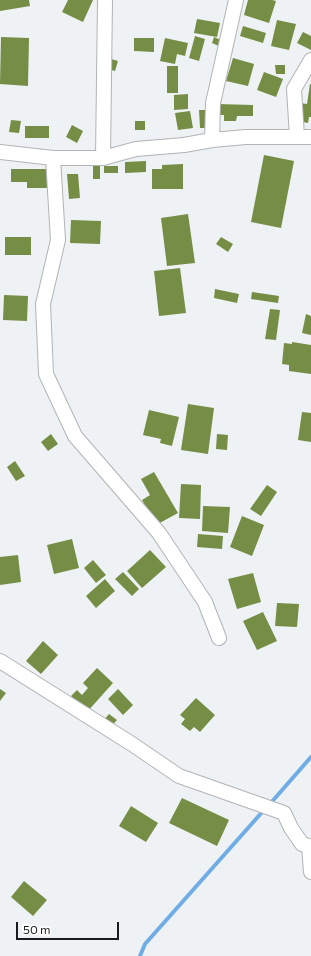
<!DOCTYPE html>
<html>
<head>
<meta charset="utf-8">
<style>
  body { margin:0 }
  #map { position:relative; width:311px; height:956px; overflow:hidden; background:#eff2f5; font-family:Commissioner,sans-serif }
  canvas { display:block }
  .scale { position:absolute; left:16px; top:922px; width:103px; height:18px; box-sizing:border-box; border:2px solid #1a1b1c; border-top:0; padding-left:5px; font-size:12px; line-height:14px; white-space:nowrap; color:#1a1b1c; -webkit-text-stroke:3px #fff; paint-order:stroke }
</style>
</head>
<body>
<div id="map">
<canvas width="311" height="956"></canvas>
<div class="scale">50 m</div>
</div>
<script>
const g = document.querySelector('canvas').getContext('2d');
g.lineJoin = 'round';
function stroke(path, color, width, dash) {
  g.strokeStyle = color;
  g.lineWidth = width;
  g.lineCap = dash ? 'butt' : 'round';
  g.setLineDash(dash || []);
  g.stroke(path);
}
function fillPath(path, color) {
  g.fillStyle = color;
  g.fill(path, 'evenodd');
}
const stream = new Path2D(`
  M269 805 311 757
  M140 956 145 944 264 810`);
const building = new Path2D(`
  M0 0H29L30 6 0 11Z
  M68 0H93L83 22 62 12Z
  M248 0H272L276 1 269 23 244 15Z
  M197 19 220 23 217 37 194 33Z
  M277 20 296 24 289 50 271 46Z
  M243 26 266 33 263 43 240 36Z
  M303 32 311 36V50L297 43Z
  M195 36 205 39 199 61 189 58Z
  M1 37 29 38 28 86 0 84Z
  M214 37 223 41 221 47 212 43Z
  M134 38H154V52L134 51Z
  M165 38 188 43 185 56 177 54 175 64 160 61Z
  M101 56 118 61 115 71 98 67Z
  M233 58 254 64 248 86 226 81Z
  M275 65H285V74H276Z
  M167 66H178V93H167Z
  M264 72 283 79 276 97 257 90Z
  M310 84H311V117H309L308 123 298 121 300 103 307 104Z
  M188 94V109L174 110V95Z
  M217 104 253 105V116H237L236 121H224V115H217Z
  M199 110H209L210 128H200Z
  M190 111 193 128 178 130 175 113Z
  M11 120 21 121 19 133 9 132Z
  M135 121H145V130H135Z
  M72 125 83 131 77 143 66 137Z
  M25 126H49V138H25Z
  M264 155 294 161 281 228 251 222Z
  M146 161V172L125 173V162Z
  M93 163H100V179H93Z
  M183 164V189H152V169H162V165Z
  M104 166H118V173H104Z
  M11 169H49V188H27V182H11Z
  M67 174H78L80 198 69 199Z
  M188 214 195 263 167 266 161 218Z
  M71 220 101 221 100 244 70 243Z
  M5 237H31V255H5Z
  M221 237 233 244 228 252 216 244Z
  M180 268 186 313 159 316 154 271Z
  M215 289 239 294 237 303 214 298Z
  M252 292 279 296 278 303 251 299Z
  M4 295 28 296 27 321 3 320Z
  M270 309 280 310 276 340 265 339Z
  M306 314 311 316V335L302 333Z
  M292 342 311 345V374L289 371V365L282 364 284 343 292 344Z
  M188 404 214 408 208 454 181 450Z
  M149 410 179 417 172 446 160 443 161 439 143 435Z
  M302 412 311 413V442L298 440Z
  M51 434 58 444 48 451 41 442Z
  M217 434 228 435 227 450 216 449Z
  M15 461 25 476 16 481 7 467Z
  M154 472 178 513 156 525 142 500 150 495 141 479Z
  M181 484 201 485 200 519 179 518Z
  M267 485 277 492 261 516 250 509Z
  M203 506 230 507 228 533 202 531Z
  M242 516 264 525 252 556 230 547Z
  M198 534 223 536 222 549 197 547Z
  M72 539 79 568 54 574 47 545Z
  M150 550 166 567 142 588 127 571Z
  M18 555 21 582 0 585V557Z
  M93 560 106 575 96 583 84 568Z
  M123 572 139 589 132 596 115 579Z
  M253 573 261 602 237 609 228 579Z
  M105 579 115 591 96 608 86 596Z
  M277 603 299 604 297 627 275 626Z
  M263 612 277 641 257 650 243 621Z
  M43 641 58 655 41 674 26 661Z
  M97 668 113 683 87 712 71 696 77 690 82 695 88 688 83 683Z
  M0 689 6 693 0 701Z
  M118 689 133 705 123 715 108 699Z
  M196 698 215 715 200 732 194 727 190 731 181 724 185 719 180 715Z
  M109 714 117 720 110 728 103 721Z
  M182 798 229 820 217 846 169 823Z
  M131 806 158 823 146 842 119 826Z
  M24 881 47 900 33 916 11 897Z`);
const minor = new Path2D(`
  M297 137 294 89 311 60
  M212 140 213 103 236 0
  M0 152 53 158H103L136 149 184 145 212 140 246 137H311
  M53 158 58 240 43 304 46 374 75 436 159 533 205 602 219 638
  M103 158 105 0
  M0 661 132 744 179 776 284 813 291 828 302 844 309 846 311 872`);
stroke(stream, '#70ace5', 4);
fillPath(building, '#758d44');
stroke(minor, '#b1b3b6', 16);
stroke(minor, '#fff', 14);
</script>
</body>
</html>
